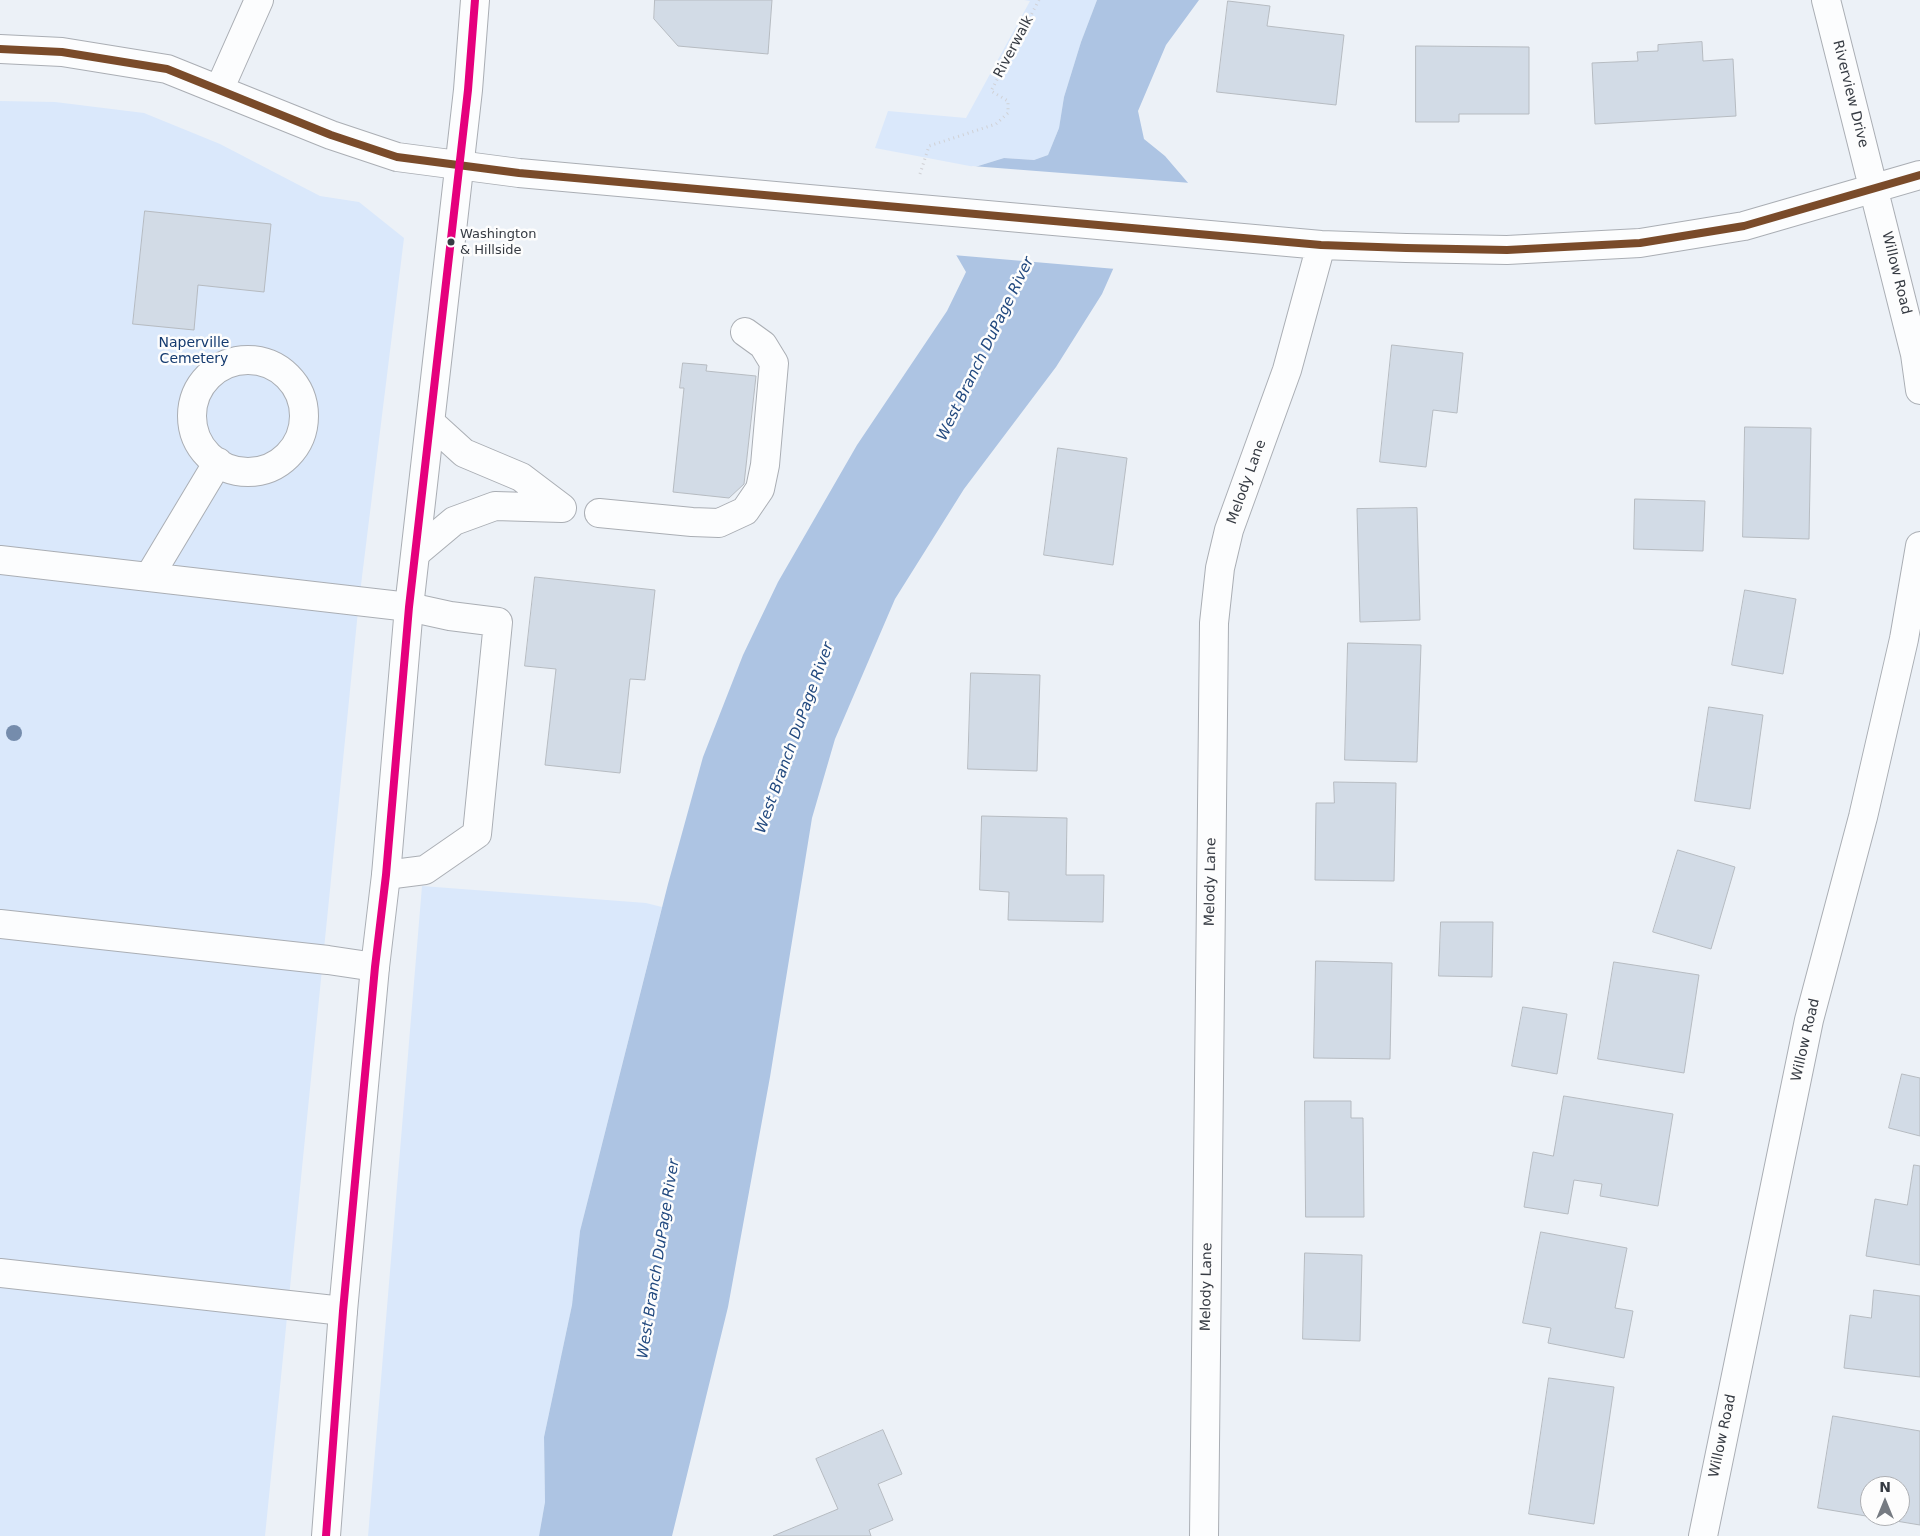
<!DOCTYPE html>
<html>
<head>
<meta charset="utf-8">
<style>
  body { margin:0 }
  #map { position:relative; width:1920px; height:1536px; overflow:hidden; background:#ecf1f7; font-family:"DejaVu Sans",sans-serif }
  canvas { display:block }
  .north { position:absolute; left:1860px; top:1476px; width:50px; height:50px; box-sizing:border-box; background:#fdfdfd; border:1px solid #adafb3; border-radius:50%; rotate:0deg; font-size:14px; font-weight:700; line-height:20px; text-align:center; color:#363b43 }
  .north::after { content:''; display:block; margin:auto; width:18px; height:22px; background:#767b82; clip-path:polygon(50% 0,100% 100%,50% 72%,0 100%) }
</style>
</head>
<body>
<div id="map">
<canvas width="1920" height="1536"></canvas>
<div class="north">N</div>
</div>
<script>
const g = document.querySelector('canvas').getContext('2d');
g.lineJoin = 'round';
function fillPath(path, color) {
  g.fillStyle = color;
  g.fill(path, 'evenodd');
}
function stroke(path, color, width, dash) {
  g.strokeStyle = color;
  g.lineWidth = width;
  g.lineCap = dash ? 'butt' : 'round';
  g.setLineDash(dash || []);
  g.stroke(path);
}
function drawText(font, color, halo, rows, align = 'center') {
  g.font = font + ' "DejaVu Sans",sans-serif';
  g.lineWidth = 5;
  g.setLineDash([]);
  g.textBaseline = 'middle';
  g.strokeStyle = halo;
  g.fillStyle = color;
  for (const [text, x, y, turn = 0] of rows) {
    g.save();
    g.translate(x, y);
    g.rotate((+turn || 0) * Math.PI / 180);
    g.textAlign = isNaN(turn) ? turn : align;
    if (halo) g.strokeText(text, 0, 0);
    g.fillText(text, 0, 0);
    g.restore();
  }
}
const green = new Path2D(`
  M1024 0H1097L1081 42 1064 97 1059 128 1048 155 1034 160 1004 158 975 167 875 148 888 111 966 118 1030 1Z
  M0 101 55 102 144 113 220 144 320 196 359 202 404 238 359 601 265 1536H0Z
  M422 886 646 903 662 907 580 1231 572 1305 544 1437 545 1502 539 1536H368Z`);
const water = new Path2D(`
  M1097 0H1199L1166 45 1138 111 1144 139 1165 156 1189 184 1114 267 1102 294 1056 367 964 489 895 599 835 739 812 818 770 1077 728 1307 672 1536H539L545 1502 544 1437 572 1305 580 1231 668 884 703 757 743 655 778 582 857 445 947 311 966 272 951 246 975 167 1004 158 1034 160 1048 155 1059 128 1064 97 1081 42Z`);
const pier = new Path2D(`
  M972 166 1191 183V185L1187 211 1116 269 953 255 948 246 958 190Z`);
const building = new Path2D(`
  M655 0H772L768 54 678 46 654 19Z
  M1228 1 1270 6 1267 26 1344 35 1336 105 1217 92Z
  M1702 42 1703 61 1733 59 1736 116 1595 124 1592 63 1638 61 1637 52 1658 51V45Z
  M1416 46 1529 47V114H1459V122H1416Z
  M145 211 271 224 264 292 198 285 194 330 133 324Z
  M1392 345 1463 353 1457 413 1433 410 1426 467 1380 462Z
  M683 363 707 365 706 371 756 376 744 484 729 498 673 492 684 388H680Z
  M1745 427 1811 428 1809 539 1743 537Z
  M1058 448 1127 458 1113 565 1044 555Z
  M1635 499 1705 501 1703 551 1634 549Z
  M1417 508 1420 620 1360 622 1357 509Z
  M535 577 655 590 645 680 630 679 620 773 545 765 556 669 525 666Z
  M1745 590 1796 599 1783 674 1732 665Z
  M1348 643 1421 645 1417 762 1345 760Z
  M971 673 1040 675 1037 771 968 769Z
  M1709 707 1763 715 1750 809 1695 801Z
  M1334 782 1396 783 1394 881 1315 880 1316 803H1334Z
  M982 816 1067 818 1066 875H1104L1103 922 1008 920 1009 892 980 890Z
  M1678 850 1735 867 1711 949 1653 932Z
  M1441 922H1493L1492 977 1439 976Z
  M1316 961 1392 963 1390 1059 1314 1058Z
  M1614 962 1699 975 1684 1073 1598 1059Z
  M1523 1007 1567 1014 1557 1074 1512 1066Z
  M1902 1074 1920 1078V1136L1889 1128Z
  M1564 1096 1673 1114 1658 1206 1600 1196 1602 1184 1574 1180 1568 1214 1524 1207 1533 1152 1553 1156Z
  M1305 1101H1351V1118H1363L1364 1217H1306Z
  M1914 1165 1920 1166V1265L1866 1256 1875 1199 1907 1205Z
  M1541 1232 1627 1248 1615 1308 1633 1311 1624 1358 1548 1343 1551 1328 1523 1323Z
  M1305 1253 1362 1255 1360 1341 1303 1339Z
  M1874 1290 1920 1296V1377L1844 1368 1850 1315 1871 1318Z
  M1549 1378 1614 1387 1594 1524 1529 1514Z
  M1833 1416 1920 1431V1525L1818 1508ZM1870 1486H1900V1516H1870Z
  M883 1430 902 1474 878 1484 893 1520 869 1530 871 1536H773L838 1509 816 1459Z`);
const path = new Path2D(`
  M920 174 929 146 996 124 1008 113V101L991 91 1039 0`);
const minor = new Path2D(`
  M1826 0 1915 354 1920 390
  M0 49 62 52 167 69 331 135 397 157 519 173 1321 245 1406 248 1507 250 1640 243 1744 226 1920 175
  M219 90 259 0
  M192 416a56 56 0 1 1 112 0a56 56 0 1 1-112 0Z
  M431 423 464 453 521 477 562 508
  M599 513 692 522 719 523 745 511 760 489 765 465 774 363 763 345 745 332
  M417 552 454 521 495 506 562 508
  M0 560 409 607 450 616 498 622 477 834 425 870 386 875
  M149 577 218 462
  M0 924 328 960 375 967
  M0 1273 343 1311
  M1204 1536 1214 623 1220 568 1229 530 1287 370 1321 245
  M1703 1536 1809 1020 1863 817 1904 639 1920 546`);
const major = new Path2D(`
  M326 1536 343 1311 375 967 386 875 409 607 468 90 475 0`);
const bus1 = new Path2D(`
  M0 49 62 52 167 69 331 135 397 157 519 173 1321 245 1406 248 1507 250 1640 243 1744 226 1920 175`);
const bus2 = new Path2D(`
  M326 1536 343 1311 375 967 386 875 409 607 468 90 475 0`);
const trees = [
  [14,733]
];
const markers = [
  [451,242,4.5,"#363b43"]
];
const busNames = [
  ["Washington",460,235],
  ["& Hillside",460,251]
];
const streetNames = [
  ["Riverwalk",1014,47,-62],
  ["Riverview Drive",1850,94,76],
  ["Willow Road",1896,273,76],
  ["Melody Lane",1247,482,-70],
  ["Melody Lane",1211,882,-89],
  ["Willow Road",1806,1040,-77],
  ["Melody Lane",1207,1287,-89],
  ["Willow Road",1723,1436,-78]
];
const parkNames = [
  ["Naperville",194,343],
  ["Cemetery",194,359]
];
const waterNames = [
  ["West Branch DuPage River",986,349,-64],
  ["West Branch DuPage River",795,738,-70],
  ["West Branch DuPage River",659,1259,-81]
];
fillPath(green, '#dae8fb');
fillPath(water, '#adc4e3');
fillPath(pier, '#ecf1f7');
fillPath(building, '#d2dbe6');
stroke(building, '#b6bbc1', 1);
stroke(minor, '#aaaeb4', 30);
stroke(major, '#aaaeb4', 30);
stroke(path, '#d0d1d5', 3, [1, 4]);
stroke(minor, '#fcfdfe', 28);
stroke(major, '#fcfdfe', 28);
stroke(bus1, '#7a4b2a', 8);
stroke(bus2, '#e5007d', 8);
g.fillStyle = '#758cac';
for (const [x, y] of trees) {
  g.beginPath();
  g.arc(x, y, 8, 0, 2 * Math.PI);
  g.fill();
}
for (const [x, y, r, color] of markers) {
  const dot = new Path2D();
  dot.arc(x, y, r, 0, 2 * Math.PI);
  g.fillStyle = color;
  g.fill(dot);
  stroke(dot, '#fdfdfd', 2);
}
drawText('13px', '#363b43', '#fdfdfd', busNames, 'left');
drawText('14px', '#363b43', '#fdfdfd', streetNames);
drawText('14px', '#143a6f', '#fdfdfd', parkNames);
drawText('italic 15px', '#22497f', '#fdfdfd', waterNames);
</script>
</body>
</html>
